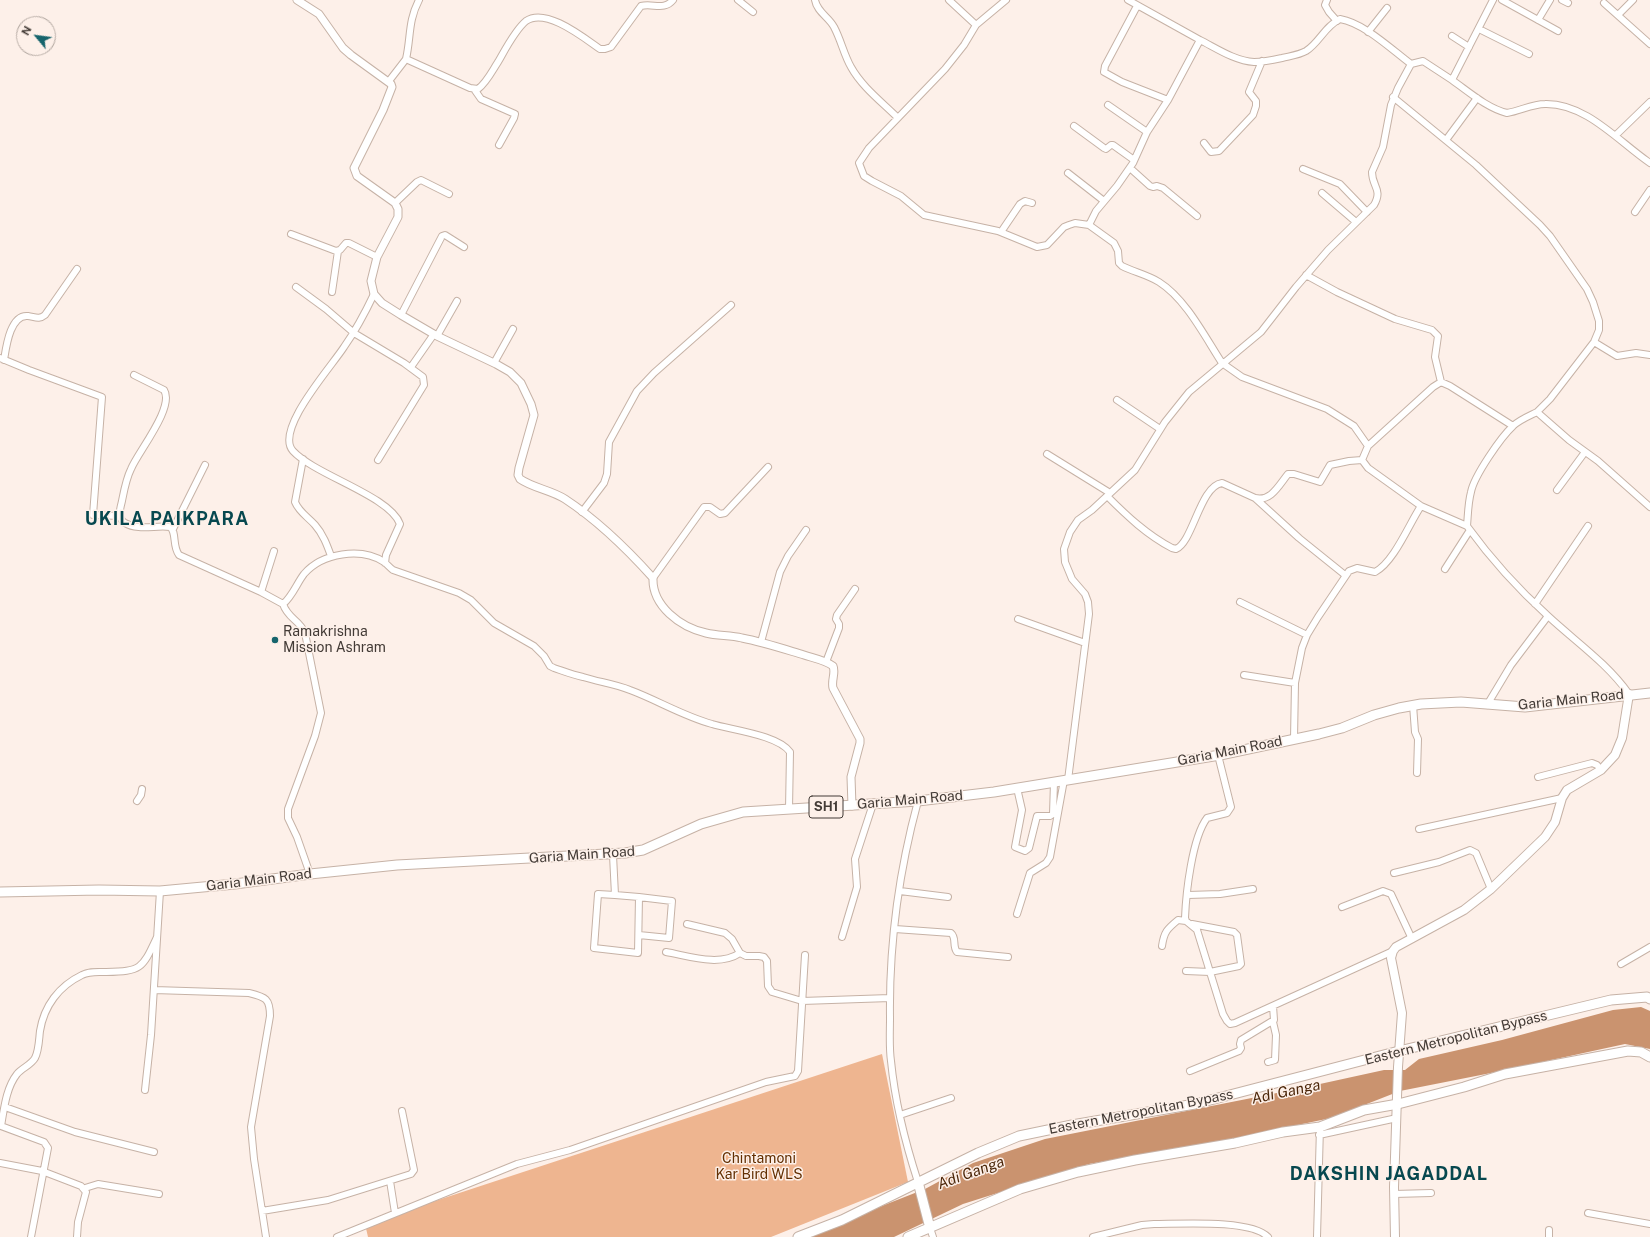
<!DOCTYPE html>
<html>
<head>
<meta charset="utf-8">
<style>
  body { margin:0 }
  #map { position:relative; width:1650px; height:1237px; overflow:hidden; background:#fdf0e9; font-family:"Public Sans",sans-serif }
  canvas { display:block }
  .north { position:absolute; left:16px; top:16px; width:40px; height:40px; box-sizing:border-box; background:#fdf0e9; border:1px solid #b3a8a1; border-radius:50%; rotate:299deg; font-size:11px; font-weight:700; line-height:16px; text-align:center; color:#433b36 }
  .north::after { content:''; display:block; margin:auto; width:14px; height:18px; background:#16646c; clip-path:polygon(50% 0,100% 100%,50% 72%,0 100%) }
</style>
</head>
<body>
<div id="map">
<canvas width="1650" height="1237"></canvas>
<div class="north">N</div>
</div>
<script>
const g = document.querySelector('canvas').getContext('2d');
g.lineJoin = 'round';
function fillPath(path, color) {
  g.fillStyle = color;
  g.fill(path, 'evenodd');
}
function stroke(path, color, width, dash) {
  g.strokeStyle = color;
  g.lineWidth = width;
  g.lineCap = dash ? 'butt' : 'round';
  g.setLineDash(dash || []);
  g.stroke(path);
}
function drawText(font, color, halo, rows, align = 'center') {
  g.font = font + ' "Public Sans",sans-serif';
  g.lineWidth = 3;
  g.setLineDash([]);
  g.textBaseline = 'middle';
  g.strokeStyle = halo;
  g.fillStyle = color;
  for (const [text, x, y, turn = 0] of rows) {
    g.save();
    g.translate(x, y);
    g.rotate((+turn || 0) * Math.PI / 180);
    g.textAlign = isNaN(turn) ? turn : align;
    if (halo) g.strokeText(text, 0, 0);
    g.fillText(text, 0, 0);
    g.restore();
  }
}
const forest = new Path2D(`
  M882 1054 908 1182 771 1237H368L365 1224Z`);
const water = new Path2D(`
  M1641 1007 1650 1011V1049L1625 1044 1496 1072 1400 1091 1331 1118 1226 1140 1089 1164 963 1204 894 1237H803L925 1189 973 1163 1045 1139 1297 1089 1384 1070H1405L1419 1059 1502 1040 1613 1010Z`);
const minor = new Path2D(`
  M738 0 753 12
  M815 0C817 12 829 17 834 27 841 40 844 55 851 67 862 87 882 102 898 118
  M949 0 976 25
  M1006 0 976 25 964 45 945 69 869 148 859 163 864 176 872 181 901 196 924 215 998 231 1037 247 1047 245 1064 227 1069 225 1075 223 1089 225 1114 243 1118 251 1119 263 1122 266C1134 272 1148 275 1159 282 1186 299 1205 337 1222 363L1242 377 1327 409 1354 426 1368 446
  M1128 0 1200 40
  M1327 0 1325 5 1329 12 1337 21
  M1502 0 1558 31
  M1562 0 1568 3
  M1604 3 1650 44
  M1137 6 1105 66 1104 72 1122 82 1168 100
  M1618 15 1633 0
  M1538 20 1550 0
  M1479 29 1529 54
  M1368 32 1387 8
  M1452 36 1469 47
  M406 59C411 37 408 21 419 0
  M1452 80C1469 92 1487 108 1507 113 1520 111 1532 104 1545 104 1586 103 1619 142 1650 163
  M389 81 406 59 470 88 478 89C487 82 492 71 498 62 505 50 515 30 526 21 546 7 584 38 600 49H605L611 47 641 6C653 3 664 11 673 0
  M474 89 481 99 515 114 514 118 499 145
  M1393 97 1476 165 1540 225 1550 236 1587 289 1593 302 1599 321V330L1594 342 1550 399 1537 412
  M1108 105 1147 132
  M1074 126 1104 148 1106 149 1111 145H1113L1134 160
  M1616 135 1650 102
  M1446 140 1477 98
  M1204 143 1211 152 1219 151 1253 115 1256 106V101L1249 92 1262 61
  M1130 168 1150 186 1153 187 1157 186 1163 188 1197 216
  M1303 169 1340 184 1367 212
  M1068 173 1104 201
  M1322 193 1356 222
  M395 203 417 182 421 180 449 194
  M1635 212 1650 190
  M1089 225 1096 211 1117 186 1133 163 1147 132 1168 100 1200 40C1216 48 1235 61 1254 62 1263 62 1273 60 1282 58 1290 56 1299 55 1306 51 1319 43 1325 26 1340 19 1364 23 1391 49 1411 64
  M1001 232 1020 204 1025 201 1032 203
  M291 234 336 251 340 250 346 243H349L377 257
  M1306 275 1337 292 1395 319 1432 330 1438 336 1435 357 1441 382
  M296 287 326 309 354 333 404 363 423 377 424 385 378 460
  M332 292 338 251
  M374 294C365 313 356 330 344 347 332 366 274 430 293 451 315 475 390 496 400 524L386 555 385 563
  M401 315 442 236 445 235 464 247
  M437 336 457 301
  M1594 342 1617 356 1636 353 1650 355
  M0 358 29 370 102 397 93 515 120 516
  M4 360C6 348 10 314 28 316 35 317 39 320 45 315L77 269
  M494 363 513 329
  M411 367 434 334
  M134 375 164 390C175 407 138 452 131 469 126 479 124 491 122 501 120 509 117 518 125 523 138 531 156 525 170 527 177 532 172 546 179 555L261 592 283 604C292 597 297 583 304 574 322 553 361 547 384 562 387 564 390 568 393 570L459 593 471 600 494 623 534 646 544 656 550 666 554 668C563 671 573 675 583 677 599 682 615 684 630 690 657 700 683 716 712 724 732 730 778 735 790 752L789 809
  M1117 400 1160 429
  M1047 454 1110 493
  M303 459 295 502C299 512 308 517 315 525 323 534 327 545 331 556
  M1557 490 1585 452
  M1107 496C1127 516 1147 535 1172 548L1176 549C1193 542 1200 486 1222 483L1255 498 1299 538 1345 575
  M1255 498C1271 502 1279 485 1288 474H1294L1320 482 1330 465 1349 461 1362 460
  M582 512 604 483 607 474 609 442 637 391 654 373 731 305
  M1467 526 1421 506 1368 468 1362 460 1368 446 1433 387 1441 382 1450 386 1513 426
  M173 529 205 465
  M1445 569 1470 530
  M653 578 704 507H710L720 514 725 513 768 467
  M261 592 274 551
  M1240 602 1307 635
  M283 604C288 619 299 619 305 633L321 713 315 736 288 809V818L297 837 310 874
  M1535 604 1588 526
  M1018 619 1085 643
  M761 642 780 572 788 556 806 530
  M826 662 839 628V624L836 619 837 615 855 589
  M1244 675 1295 683
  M1629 694C1607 663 1576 642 1548 616 1518 589 1491 559 1467 526 1468 515 1468 503 1471 492 1474 476 1501 437 1513 426 1519 420 1529 416 1537 412L1569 440 1598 461 1650 507
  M1413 705 1415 732 1418 739 1417 773
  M1487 705 1511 665 1548 616
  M1294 739 1295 683 1302 648 1307 635 1318 617 1349 571 1357 568 1375 572C1394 562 1409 524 1421 506
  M1218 755 1231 807 1227 813 1207 818C1192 838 1186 893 1185 918L1186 921 1197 930 1223 1014 1227 1021 1230 1024 1235 1023 1393 951
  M1538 777 1592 763 1597 765 1601 770
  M1068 780 1089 614 1088 602 1085 594 1072 579 1065 562 1064 549 1070 532 1078 520 1092 510 1135 470 1165 422 1189 392 1261 332 1296 287 1328 250 1374 205C1383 189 1372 187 1372 172L1383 147 1391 105 1398 88 1411 64 1423 61 1452 80 1493 0
  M1017 788 1022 810 1015 847 1025 851 1029 848 1037 816H1050L1053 814 1054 782
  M137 801 141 795 142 789
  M918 801C899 871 889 946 890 1018 890 1032 889 1047 891 1061 895 1102 905 1142 918 1182
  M1419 829 1562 798
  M613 855 615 895 598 894 594 948 638 953 639 897 672 901 669 938 639 935
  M1394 873 1439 862 1470 850 1476 853 1491 889
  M900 891 948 897
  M615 895 639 897
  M1188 895 1220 894 1253 889
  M1342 907 1383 891 1391 894 1412 939
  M1017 914 1030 873 1046 863 1050 857 1064 780
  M687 924 725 933 732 939 740 953 746 956H759L764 957 767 961 768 986 772 992 802 1001 890 998
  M895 929 951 933C957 938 952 946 957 952L1008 957
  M842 937 857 887 855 859 873 804
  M1162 946C1164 932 1167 929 1178 920L1186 921
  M666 952C689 956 719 967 740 953
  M1621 964 1650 947
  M1186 971 1210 972 1239 966 1241 964 1237 935 1234 932 1192 924
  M154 990 249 993C266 997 270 999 270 1016L251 1127 254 1159 266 1237
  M1268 1062 1275 1060 1276 1035 1273 1022
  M1190 1071 1239 1051 1241 1048 1240 1044 1241 1040 1274 1020 1273 1006
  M145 1090 151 1035 160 891
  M5 1107 75 1132 154 1152
  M900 1115 951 1098
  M1319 1135 1397 1118
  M0 1163 42 1171 81 1186 86 1192 78 1222 77 1237
  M390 1181 395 1213
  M85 1188 98 1184 159 1194
  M1394 1194 1431 1193
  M262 1211 328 1200 411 1174 414 1170 402 1111
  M1588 1213 1650 1224
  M930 1228 933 1237
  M31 1237 48 1148 44 1142 1 1126C4 1109 6 1088 17 1074 22 1068 31 1065 35 1058 39 1050 39 1039 40 1031 44 1006 59 986 82 975 89 971 97 972 106 972 142 971 142 969 157 937
  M337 1237 517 1164 570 1150 766 1082 795 1076 798 1071 805 955
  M1093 1237 1142 1225 1154 1224C1179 1224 1251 1219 1268 1237
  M1317 1237 1320 1127
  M1549 1237V1230`);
const tertiary = new Path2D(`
  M297 0 319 14 343 48 351 55 391 84 392 87 383 110 354 168 357 176 395 203 398 209V217L377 257 371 281 374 294 382 303 401 315 437 336 496 364 510 372 521 383 531 404 534 415 519 468 518 475 520 479C533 488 551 490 565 499 597 520 627 549 653 578 652 606 680 627 706 633 718 636 730 635 742 638 763 642 784 649 804 655 813 658 825 660 833 666 836 673 831 680 833 688L860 739V743L851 777 852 806`);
const secondary = new Path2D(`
  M1395 1237 1394 1187 1398 1067 1402 1013 1391 958 1393 951 1396 947 1464 910 1491 889 1545 837 1555 822 1562 798 1567 790 1601 770 1615 755 1622 738 1629 694`);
const primary = new Path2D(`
  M0 892 99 890 160 891 235 884 310 874 397 865 625 853 643 850 701 824 743 812 918 801 994 792 1220 755 1319 734 1342 728 1374 715 1399 708 1421 704 1461 702 1525 707 1650 693
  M918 1182 930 1228
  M798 1237 842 1220 978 1153 1019 1136 1072 1125 1195 1104 1399 1051 1611 1000 1647 997 1650 999
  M908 1237 1020 1189 1078 1172 1135 1160 1235 1143 1283 1132 1320 1127 1364 1110 1398 1104 1464 1087 1505 1074 1628 1051 1641 1052 1650 1057`);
const markers = [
  [275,640,4,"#16646c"]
];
const shields = [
  [826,807,34]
];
const shieldNames = [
  ["SH1",826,807]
];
const poiNames = [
  ["Ramakrishna",283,632],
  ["Mission Ashram",283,648]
];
const streetNames = [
  ["Garia Main Road",1571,700,-6],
  ["Garia Main Road",1230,751,-11],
  ["Garia Main Road",910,800,-5],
  ["Garia Main Road",582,855,-4],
  ["Garia Main Road",259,880,-7],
  ["Eastern Metropolitan Bypass",1456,1038,-14],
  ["Eastern Metropolitan Bypass",1141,1112,-11]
];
const parkNames = [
  ["Chintamoni",759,1159],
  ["Kar Bird WLS",759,1175]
];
const waterNames = [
  ["Adi Ganga",1286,1092,-12],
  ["Adi Ganga",971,1173,-20]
];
const districtNames = [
  ["UKILA PAIKPARA",167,519],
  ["DAKSHIN JAGADDAL",1389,1174]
];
fillPath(forest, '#eeb590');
fillPath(water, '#ca936f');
stroke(minor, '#c6b2a6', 8);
stroke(tertiary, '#c6b2a6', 9);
stroke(secondary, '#c6b2a6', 10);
stroke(primary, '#c6b2a6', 11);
stroke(minor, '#fff', 6);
stroke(tertiary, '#fff', 7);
stroke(secondary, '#fff', 8);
stroke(primary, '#fff', 9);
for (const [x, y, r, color] of markers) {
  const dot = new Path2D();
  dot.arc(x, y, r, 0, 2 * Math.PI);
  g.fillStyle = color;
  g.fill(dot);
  stroke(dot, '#fdf0e9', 1.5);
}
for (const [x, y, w] of shields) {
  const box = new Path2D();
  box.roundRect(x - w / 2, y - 11, w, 22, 3);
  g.fillStyle = '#fdf0e9';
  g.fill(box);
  stroke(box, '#433b36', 1);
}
drawText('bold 13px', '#433b36', null, shieldNames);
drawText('14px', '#433b36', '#fdf0e9', poiNames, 'left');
drawText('14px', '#433b36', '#fdf0e9', streetNames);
drawText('14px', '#632f02', '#fdf0e9', parkNames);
drawText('italic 15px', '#4c270a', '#fdf0e9', waterNames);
g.letterSpacing = '1px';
drawText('bold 18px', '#07484f', '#fdf0e9', districtNames);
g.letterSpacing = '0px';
</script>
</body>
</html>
